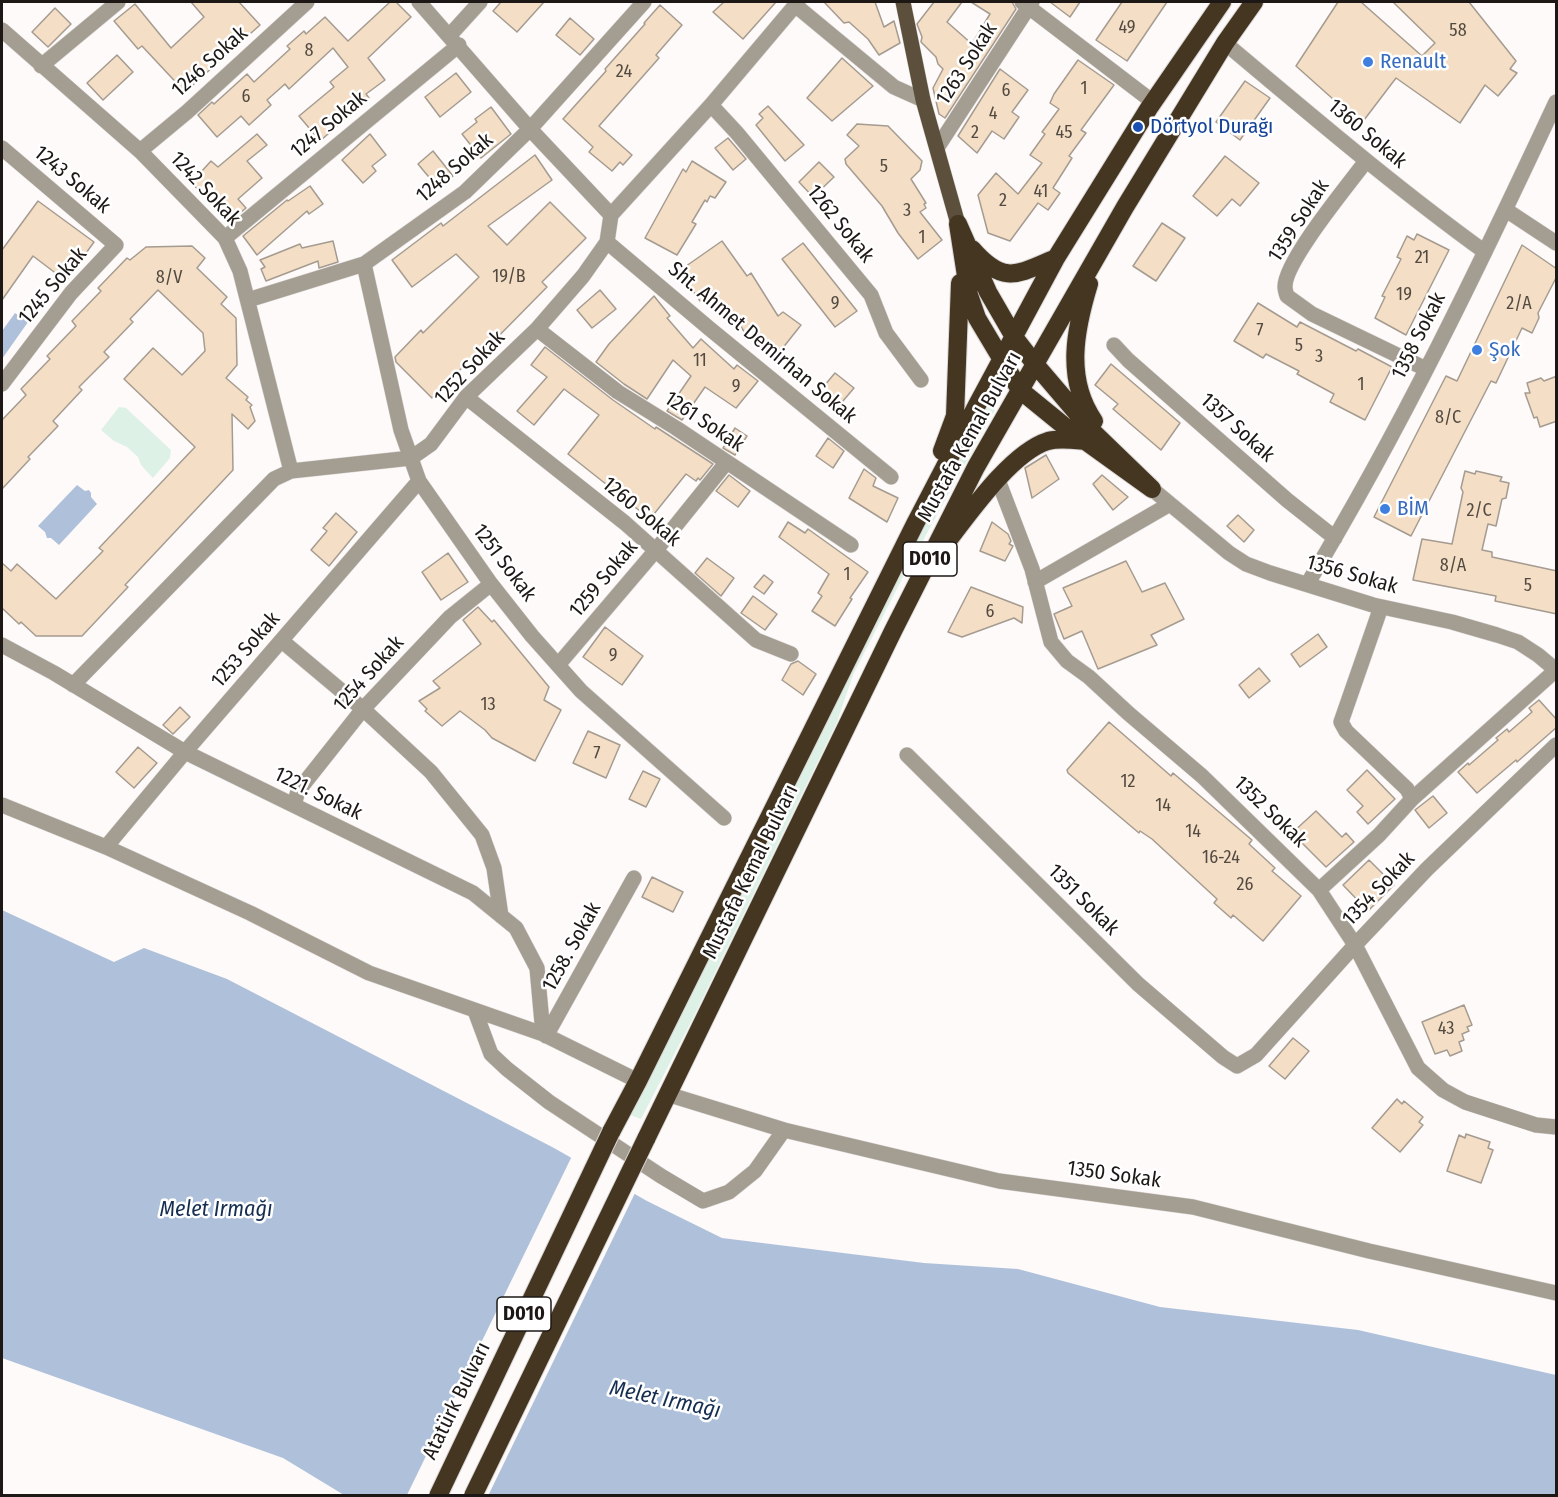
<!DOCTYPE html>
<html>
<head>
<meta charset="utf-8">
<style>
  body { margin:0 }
  #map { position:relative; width:1558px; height:1497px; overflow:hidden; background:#fdfaf9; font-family:"Fira Sans Condensed",sans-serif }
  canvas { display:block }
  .frame { position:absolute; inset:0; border:3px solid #1d1815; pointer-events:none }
</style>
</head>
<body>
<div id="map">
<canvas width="1558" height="1497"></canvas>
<div class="frame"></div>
</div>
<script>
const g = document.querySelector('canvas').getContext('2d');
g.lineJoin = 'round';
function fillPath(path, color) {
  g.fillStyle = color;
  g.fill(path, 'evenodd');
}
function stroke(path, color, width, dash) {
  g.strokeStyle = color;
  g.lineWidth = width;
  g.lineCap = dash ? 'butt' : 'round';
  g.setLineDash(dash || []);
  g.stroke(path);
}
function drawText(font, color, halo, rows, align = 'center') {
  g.font = font + ' "Fira Sans Condensed",sans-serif';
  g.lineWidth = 5;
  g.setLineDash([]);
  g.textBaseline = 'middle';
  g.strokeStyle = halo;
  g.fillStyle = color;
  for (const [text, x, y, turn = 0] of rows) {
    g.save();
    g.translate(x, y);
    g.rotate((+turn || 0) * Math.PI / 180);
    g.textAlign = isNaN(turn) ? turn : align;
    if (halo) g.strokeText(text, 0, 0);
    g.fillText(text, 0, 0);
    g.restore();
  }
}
const green = new Path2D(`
  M990 396 999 402 904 575 853 675 837 722 693 1018 641 1119 630 1115 810 750Z
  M119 407 126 408 171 450 170 458 153 478 141 465 138 457 127 447 114 441 101 430Z`);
const water = new Path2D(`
  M15 313 28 322 2 359V331Z
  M77 485 85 491 89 490 91 493V497L97 504 59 545 51 538H47L45 532 38 526Z
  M2 910 114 962 144 948 227 979 554 1148 647 1201 722 1238 924 1263 1018 1269 1160 1307 1358 1330 1556 1375V1495H344L283 1458 2 1358Z`);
const pier = new Path2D(`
  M572 1156 636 1191 488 1496 407 1495Z`);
const building = new Path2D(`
  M191 2H239L260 25 185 92 142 46 138 49 114 21 135 4 171 48 204 17Z
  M390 2H396L411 17 368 58 385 80 366 94 369 98 320 141 299 116 334 87 330 82 348 67 333 48 289 89 285 84 267 100 271 105 249 125 241 116 217 137 198 115 212 102 214 104 247 74 254 82 290 49 287 46 304 31 306 34 325 17 348 41Z
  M501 2H544L517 32 493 11Z
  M724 2H776L743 39 713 12Z
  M824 2H875L884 27 894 21 900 43 879 55 868 39 849 22 844 23Z
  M934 2H962L947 22 972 44 990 14 971 2H1012L1016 9 945 118 939 114 933 88 943 69 938 64 936 57 921 42 922 37 917 24Z
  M1050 2H1080L1070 17Z
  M1122 2H1167L1127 61 1096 40Z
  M1338 2H1361L1422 56 1435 43 1393 2H1469L1516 61 1510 69 1517 73 1498 96 1485 85 1460 123 1396 78 1361 124 1296 66Z
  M660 5 682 25 656 55 659 58 599 126 632 155 623 165 620 162 612 171 589 152 593 147 563 119 606 71 605 69 645 24 644 23Z
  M55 8 71 24 48 47 32 32Z
  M570 18 594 39 580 55 556 35Z
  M117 55 133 72 103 100 87 83Z
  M842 58 873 86 832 121 807 98Z
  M1078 60 1114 85 1081 130 1086 133 1069 156 1072 158 1053 188 1060 193 1048 210 1038 203 1010 241 988 233 978 195 996 173 1018 194 1042 163 1030 155 1045 134 1042 132 1059 109 1050 103 1054 94Z
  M1000 69 1028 90 1012 112 1019 117 1004 139 992 131 977 153 958 136Z
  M456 73 471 92 440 117 425 97Z
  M1245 81 1270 98 1240 140 1216 122Z
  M768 106 804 145 785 161 756 125 763 118 759 114Z
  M491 107 511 134 481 158 462 134 477 122 475 119Z
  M857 124 888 126 922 161 920 170 911 179 926 203 924 204 926 208 920 212 942 240 918 259 898 233 882 206 846 164 845 159 859 146 847 135Z
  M257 134 267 145 247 161 262 178 238 199 246 208 228 223 219 213 222 211 191 183 211 161 218 167Z
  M370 134 386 155 372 166 376 171 363 183 342 160Z
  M728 138 746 159 733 170 715 148Z
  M433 151 453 176 438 188 418 164Z
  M535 155 552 180 488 226 507 245 550 202 586 238 542 282 547 287 476 359 474 356 432 398 396 362 395 357 421 330 423 333 479 277 456 254 412 287 392 260 441 223 443 226Z
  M1225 156 1259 183 1240 206 1232 199 1217 216 1193 196Z
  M692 161 726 182 715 198 710 196 707 202 705 200 692 222 696 224 677 255 645 238 683 169 686 172Z
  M819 162 834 177 813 197 799 182Z
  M310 186 323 204 309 214 307 211 257 255 243 236 287 200 288 201Z
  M38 201 94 242 66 281 33 256 2 300V250Z
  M1162 223 1185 238 1156 281 1133 266Z
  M1417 234 1449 250 1406 335 1375 318 1385 297 1382 296 1401 259 1397 257 1407 236 1414 240Z
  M333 241 338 262 319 268 318 261 266 281 261 269 265 267 260 260 300 244 302 248Z
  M722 241 747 276 751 273 778 316 783 312 801 325 778 354 751 329 745 333 731 311 726 314 711 293 700 301 679 271Z
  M803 243 857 311 835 327 782 259Z
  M1522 245 1557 269V276L1538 313 1539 318 1532 333 1522 328 1496 383 1491 381 1411 536 1374 517 1446 376 1457 381Z
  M192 246 205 258 197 268 227 297 221 304 236 318 237 365 226 378 248 397 246 400 252 405 250 407 255 421 248 429 232 414 233 470 125 585 128 587 82 636H36L21 622 19 624 2 608V563L11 571 17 564 56 599 103 551 99 548 195 447 124 379 153 348 182 375 205 351 203 333 158 290 130 319 133 322 104 352 109 357 79 387 82 390 53 421 58 426 28 457 30 459 2 489V420L26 395 21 389 50 359 47 356 76 326 72 321 101 291 98 288 127 258 130 260 146 247Z
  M600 290 616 309 592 328 577 310Z
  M654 296 670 316 667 318 693 348 701 339 734 369 737 365 758 381 736 408 705 387 682 420 667 411 691 376 673 360 647 399 624 384 596 362 609 344Z
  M1258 303 1297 327 1300 322 1356 351 1358 349 1392 367 1365 420 1330 402 1334 394 1297 374 1299 371 1266 354 1263 358 1234 341Z
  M545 347 613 400 655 429 656 427 713 464 700 480 698 478 696 481 686 474 650 519 568 454 599 415 564 389 534 425 517 411 547 377 531 365Z
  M1111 364 1180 423 1161 450 1113 409 1118 404 1095 385Z
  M835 373 854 388 837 408 818 393Z
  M1557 376V421L1540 427 1537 417 1534 418 1525 393H1530L1527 383 1541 378 1544 381Z
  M735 428 747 436 735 455 723 448Z
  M828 438 844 451 833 468 816 456Z
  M1046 455 1059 479 1032 498 1025 468Z
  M864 469 876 478 873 486 898 498 887 522 849 498Z
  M1465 471 1475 474 1476 471 1502 477 1500 481 1509 483 1506 498 1502 499 1496 526 1488 524 1482 550 1492 552V557L1557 571V614L1495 601 1496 596 1413 580 1422 539 1452 544 1463 492 1461 488Z
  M729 475 750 491 738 507 716 491Z
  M1102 475 1128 497 1113 510 1093 484Z
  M336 513 357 532 329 566 311 550 327 531 323 528Z
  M1238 515 1254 530 1244 542 1227 526Z
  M788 522 805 533 808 529 868 572 850 598 852 599 835 626 812 611 822 596 818 593 829 574 779 537Z
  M992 522 1008 534 1011 541 1009 544 1013 546 1005 561 980 551Z
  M448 553 468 582 441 600 422 572Z
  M707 558 734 578 721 596 695 573Z
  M1126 561 1142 592 1165 583 1184 619 1151 635 1157 645 1098 669 1082 631 1064 639 1054 614 1072 606 1063 588Z
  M764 575 773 582 764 594 754 587Z
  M971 587 1023 607 1022 623 1014 618 962 637 948 632Z
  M753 596 777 614 765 630 741 613Z
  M478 607 492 622 494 620 549 687 544 700 561 710 535 761 492 738 485 730 460 711 442 726 425 711 427 709 419 701 440 688 433 681 481 644 463 620Z
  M605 627 643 656 622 685 583 657Z
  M1318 634 1327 647 1300 667 1291 654Z
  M798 661 816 674 803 695 782 680 791 664Z
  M1259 668 1270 681 1249 698 1239 685Z
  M1539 700 1557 720V727L1517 762 1516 760 1477 793 1458 772 1468 763 1469 765 1498 740 1496 738 1507 729 1509 732 1532 712 1529 708Z
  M180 707 190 717 173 734 163 725Z
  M1109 722 1171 776 1173 773 1252 840 1249 844 1275 868 1272 871 1301 896 1263 941 1233 915 1231 918 1214 903 1217 899 1152 839 1140 831 1139 833 1068 773 1067 770Z
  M588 731 620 745 606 778 573 763Z
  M138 747 157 763 134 788 116 772Z
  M1367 770 1395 799 1368 824 1357 812 1363 806 1347 790Z
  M643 771 660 779 646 807 629 799Z
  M1433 796 1447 813 1429 828 1415 810Z
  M1316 811 1342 837 1346 833 1354 842 1326 867 1292 833Z
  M1369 860 1394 885 1368 911 1343 885Z
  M652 877 683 892 673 912 642 897Z
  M1464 1005 1472 1025 1467 1027 1469 1031 1462 1034 1464 1040 1459 1042 1462 1051 1450 1056 1447 1050 1435 1054 1422 1022Z
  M1293 1038 1309 1051 1285 1079 1269 1066Z
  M1397 1099 1402 1104 1404 1101 1423 1117 1419 1122 1423 1125 1400 1152 1372 1128Z
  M1466 1134 1490 1142 1488 1148 1493 1150 1481 1183 1447 1171 1459 1135 1465 1138Z`);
const minor = new Path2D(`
  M419 2 530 129 611 215
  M1022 2 1153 102
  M795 5 894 87 923 100
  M2 30 140 151 225 238 240 271 291 471
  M450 35 480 2
  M1225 43C1311 115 1395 187 1485 252
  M41 66 118 2
  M711 105 737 133 871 295 886 333 921 380
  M2 148 116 245 71 293 2 384
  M937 148 1032 2
  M140 151 187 112 307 2
  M1366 161C1349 184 1284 262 1285 287 1285 290 1286 293 1287 296L1312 314 1426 369
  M1506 210 1556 243
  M225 238 459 45
  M607 242 710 329 891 477
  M364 264 401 430 419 481 491 584 532 636 581 691 724 818
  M248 300 364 264 465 192 530 129 644 2
  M537 329 618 392 676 428 851 545
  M1114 345 1128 360 1287 500 1335 538
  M466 397 625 523 756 640 791 654
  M998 480 1032 569 1051 642 1067 661 1089 677 1128 713 1202 776 1319 890 1355 945 1418 1068 1443 1090 1465 1102 1536 1125 1556 1127
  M1152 489 1229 553 1246 564 1270 573 1373 605 1452 622 1497 635 1518 642 1538 655 1556 670
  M1035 582 1170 504
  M1308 583C1401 429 1480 265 1556 102
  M282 641 363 709 431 772 482 835 494 868 501 916
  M2 645 54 673 185 752 473 893 516 928 537 968 543 1034
  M558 665 656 550 726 463
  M73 685 274 479 291 471 411 458 431 444 466 397 537 329 583 276 607 242 611 215 711 105 798 2
  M907 755 1138 984 1223 1057 1237 1066 1256 1055 1355 945 1427 869 1556 745
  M1412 799 1556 670
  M2 805 106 847 250 913 369 973 543 1034 638 1081
  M294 805 298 791 363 709 450 617 491 584
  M106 847 185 752 419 481
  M1319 890 1379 835 1412 799 1407 789 1346 731 1341 722 1381 607
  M475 1011 491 1054 507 1069 549 1102 661 1176 703 1201 729 1192 755 1171 784 1130
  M546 1036 634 878
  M667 1094 784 1130 999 1181 1193 1207 1369 1251 1556 1293`);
const major = new Path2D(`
  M903 2 923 100 958 224`);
const highway = new Path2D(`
  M958 224 988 292 1014 337 1035 364 1093 432 1152 489 1063 425 1020 390 977 318 969 295Z
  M972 249C1004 286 1018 274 1056 258
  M1089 284C1075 330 1065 379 1094 421
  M942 451 955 416 960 283
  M947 542C970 512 1012 452 1048 441 1059 438 1074 440 1085 441
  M611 1132 638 1081 915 524 977 405 1056 258 1149 108 1222 2
  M646 1139 893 631 976 467 1125 207 1225 43 1254 2`);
const highwayBridge = new Path2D(`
  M438 1496 611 1132
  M473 1496 646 1139`);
const markers = [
  [1368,62,6,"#3f7fe0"],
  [1138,127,6,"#1a4fb4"],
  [1477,350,6,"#3f7fe0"],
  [1385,509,6,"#3f7fe0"]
];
const numberNames = [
  ["49",1127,28],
  ["58",1458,31],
  ["8",309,51],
  ["24",624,72],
  ["1",1084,89],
  ["6",1006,91],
  ["6",246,97],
  ["4",993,114],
  ["2",975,133],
  ["45",1064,133],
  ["5",884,167],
  ["41",1041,192],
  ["2",1003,201],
  ["3",907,211],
  ["1",922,238],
  ["21",1422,258],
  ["19/B",509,277],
  ["8/V",169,278],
  ["19",1404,295],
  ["9",835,304],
  ["2/A",1519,304],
  ["7",1260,331],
  ["5",1299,346],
  ["3",1319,357],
  ["11",700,361],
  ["1",1361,385],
  ["9",736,387],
  ["8/C",1448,418],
  ["2/C",1479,511],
  ["8/A",1453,566],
  ["1",847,575],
  ["5",1528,586],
  ["6",990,612],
  ["9",613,656],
  ["13",488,705],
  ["7",597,754],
  ["12",1128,782],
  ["14",1163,806],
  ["14",1193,832],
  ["16-24",1221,858],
  ["26",1245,885],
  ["43",1446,1029]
];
const shields = [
  [930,559,54],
  [524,1314,54]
];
const shieldNames = [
  ["D010",930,559],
  ["D010",524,1314]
];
const streetNames = [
  ["1246 Sokak",210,62,-42],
  ["1263 Sokak",967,64,-57],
  ["1247 Sokak",329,125,-40],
  ["1360 Sokak",1367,134,40],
  ["1248 Sokak",455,168,-41],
  ["1243 Sokak",72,180,40],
  ["1242 Sokak",205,189,47],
  ["1359 Sokak",1299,221,-57],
  ["1262 Sokak",840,224,51],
  ["1245 Sokak",53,286,-50],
  ["1358 Sokak",1419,336,-63],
  ["Sht. Ahmet Demirhan Sokak",762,343,40],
  ["1252 Sokak",470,368,-47],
  ["1261 Sokak",704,422,34],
  ["1357 Sokak",1237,428,42],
  ["Mustafa Kemal Bulvarı",970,437,-61],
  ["1260 Sokak",641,512,40],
  ["1251 Sokak",504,563,53],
  ["1356 Sokak",1352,575,16],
  ["1259 Sokak",604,579,-50],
  ["1253 Sokak",246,650,-49],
  ["1254 Sokak",369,674,-48],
  ["1221. Sokak",318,794,26],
  ["1352 Sokak",1270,812,44],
  ["Mustafa Kemal Bulvarı",751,872,-64],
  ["1354 Sokak",1379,889,-46],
  ["1351 Sokak",1083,900,45],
  ["1258. Sokak",572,947,-61],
  ["1350 Sokak",1114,1175,8],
  ["Atatürk Bulvarı",457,1401,-64]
];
const shopNames = [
  ["Renault",1380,62],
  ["Şok",1489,350],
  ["BİM",1397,509]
];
const transitNames = [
  ["Dörtyol Durağı",1150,127]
];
const waterNames = [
  ["Melet Irmağı",216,1210],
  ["Melet Irmağı",665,1400,12]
];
fillPath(green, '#def1e6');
fillPath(water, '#afc1da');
fillPath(pier, '#fdfaf9');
fillPath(building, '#f4dfc6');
stroke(building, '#a59b90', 1.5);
stroke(minor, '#d9d6d5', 16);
stroke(major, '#d9d6d5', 16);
stroke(highway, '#d9d6d5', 20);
stroke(minor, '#a49d91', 15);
stroke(major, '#5c503d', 15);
stroke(highway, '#443620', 18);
stroke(highwayBridge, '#d9d6d5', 20, []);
stroke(highwayBridge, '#443620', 18);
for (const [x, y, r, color] of markers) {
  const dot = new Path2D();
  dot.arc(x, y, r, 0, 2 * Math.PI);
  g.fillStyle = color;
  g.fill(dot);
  stroke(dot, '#fff', 2);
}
drawText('18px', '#534a41', null, numberNames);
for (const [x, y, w] of shields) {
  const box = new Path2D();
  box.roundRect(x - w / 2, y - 17, w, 34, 4.5);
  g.fillStyle = '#fff';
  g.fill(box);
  stroke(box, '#1d1815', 1.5);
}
drawText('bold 20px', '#1d1815', null, shieldNames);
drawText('21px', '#1d1815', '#fff', streetNames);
drawText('21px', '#366cbe', '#fff', shopNames, 'left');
drawText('21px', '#164399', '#fff', transitNames, 'left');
drawText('italic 22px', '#152e51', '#fff', waterNames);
</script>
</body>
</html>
